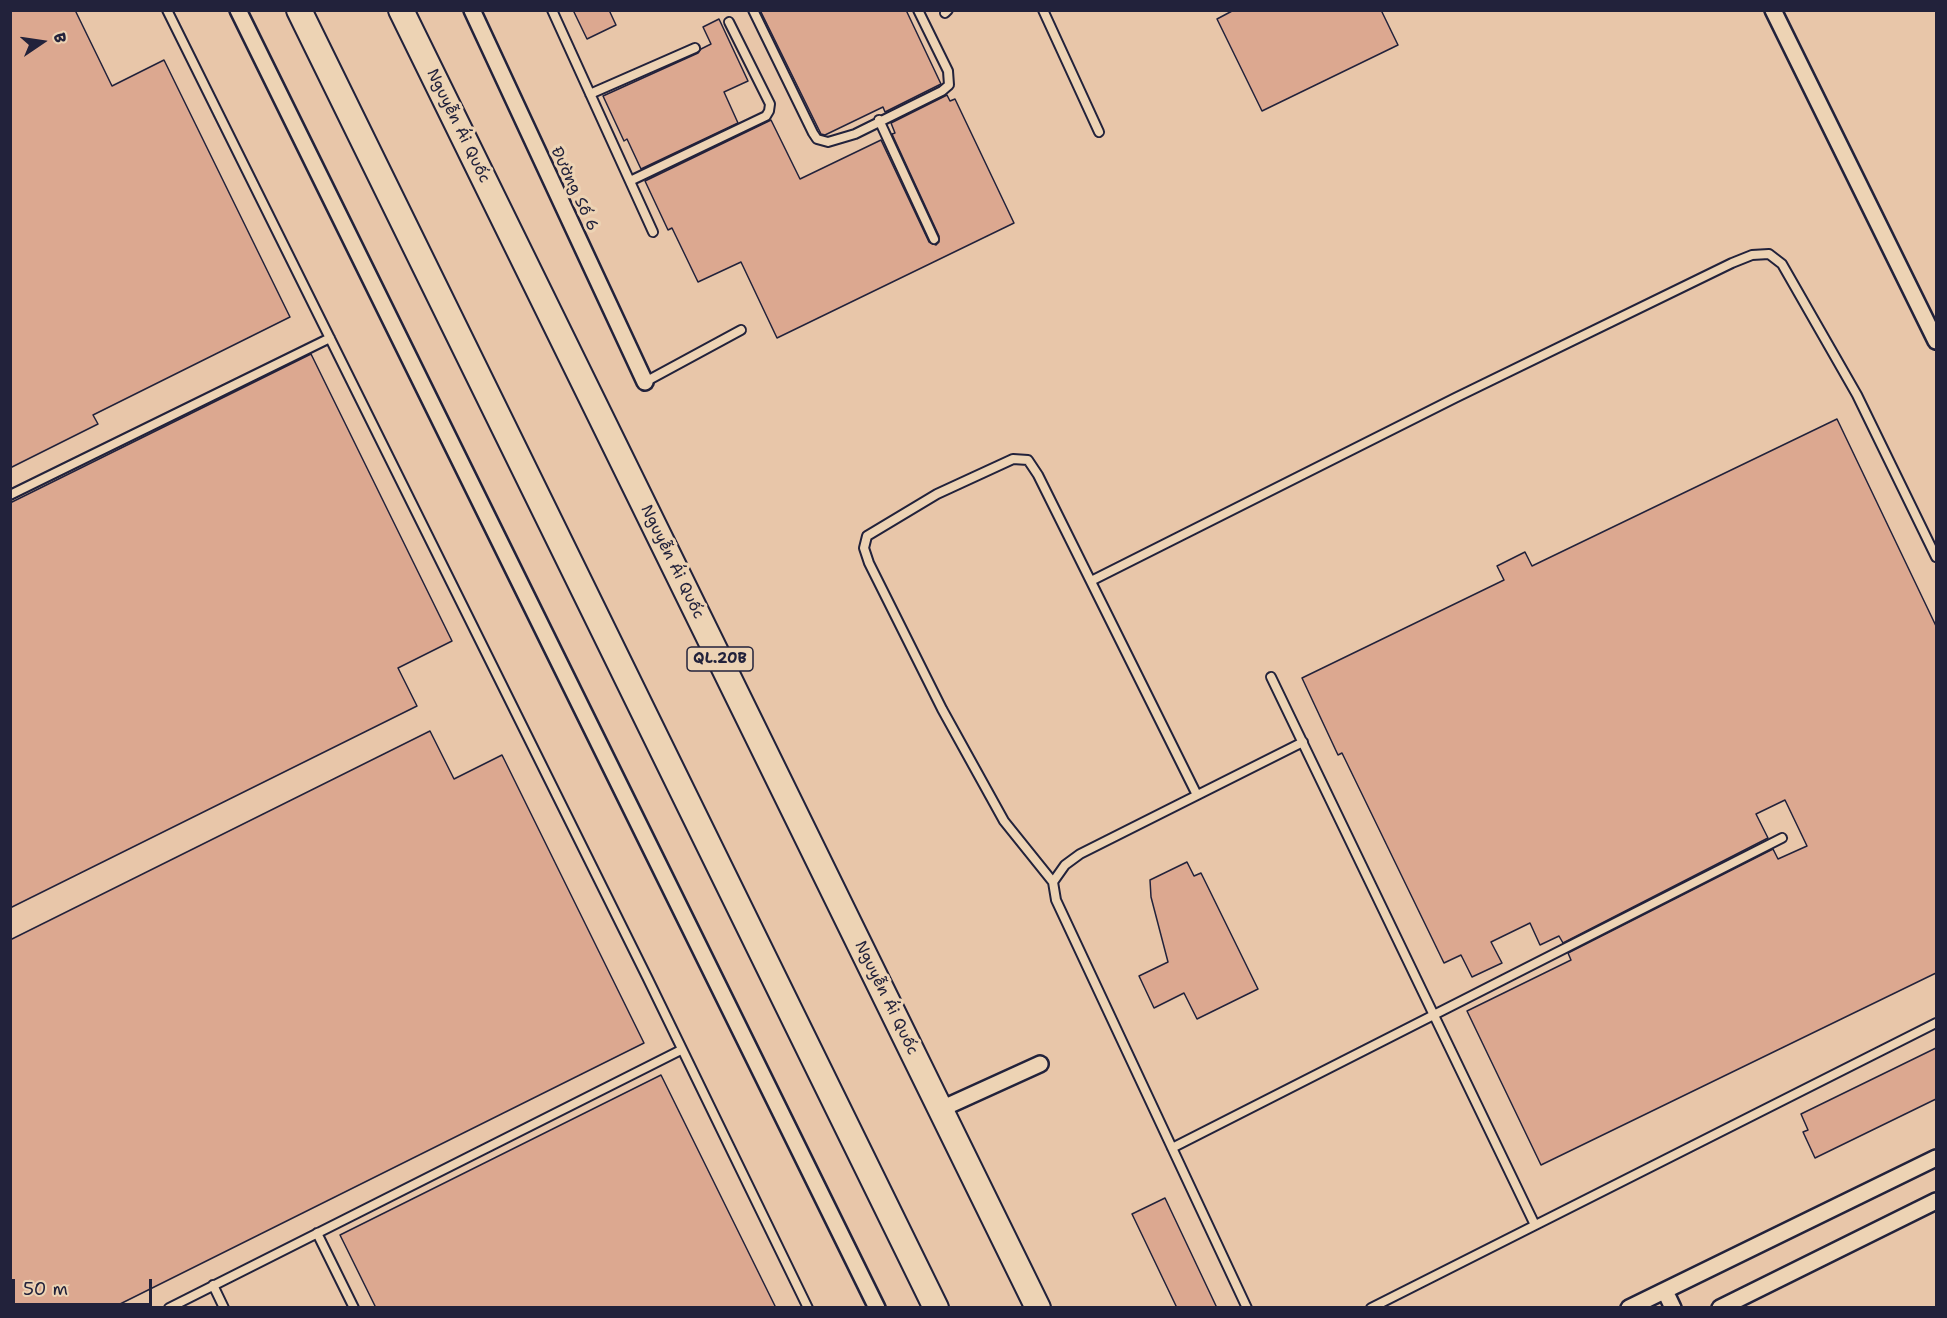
<!DOCTYPE html>
<html>
<head>
<meta charset="utf-8">
<style>
  body { margin:0 }
  #map { position:relative; width:1947px; height:1318px; overflow:hidden; background:#edd3b4; font-family:"Shantell Sans",sans-serif }
  canvas { display:block }
  .frame { position:absolute; inset:0; border:12px solid #22223b; pointer-events:none }
  .north { position:absolute; left:12px; top:12px; width:60px; height:60px; -webkit-text-stroke:4px #edd3b4; paint-order:stroke; rotate:77deg; font-size:16px; font-weight:700; line-height:24px; text-align:center; color:#22223b }
  .north::after { content:''; display:block; margin:auto; width:21px; height:27px; background:#22223b; clip-path:polygon(50% 0,100% 100%,50% 72%,0 100%) }
  .scale { position:absolute; left:12px; top:1279px; width:140px; height:27px; box-sizing:border-box; border:3px solid #22223b; border-top:0; padding-left:8px; font-size:18px; line-height:21px; white-space:nowrap; color:#22223b; -webkit-text-stroke:4px #edd3b4; paint-order:stroke }
</style>
</head>
<body>
<div id="map">
<canvas width="1947" height="1318"></canvas>
<div class="frame"></div>
<div class="north">B</div>
<div class="scale">50 m</div>
</div>
<script>
const g = document.querySelector('canvas').getContext('2d');
g.lineJoin = 'round';
function fillPath(path, color) {
  g.fillStyle = color;
  g.fill(path, 'evenodd');
}
function stroke(path, color, width, dash) {
  g.strokeStyle = color;
  g.lineWidth = width;
  g.lineCap = dash ? 'butt' : 'round';
  g.setLineDash(dash || []);
  g.stroke(path);
}
function drawText(font, color, halo, rows, align = 'center') {
  g.font = font + ' "Shantell Sans",sans-serif';
  g.lineWidth = 6;
  g.setLineDash([]);
  g.textBaseline = 'middle';
  g.strokeStyle = halo;
  g.fillStyle = color;
  for (const [text, x, y, turn = 0] of rows) {
    g.save();
    g.translate(x, y);
    g.rotate((+turn || 0) * Math.PI / 180);
    g.textAlign = isNaN(turn) ? turn : align;
    if (halo) g.strokeText(text, 0, 0);
    g.fillText(text, 0, 0);
    g.restore();
  }
}
const built = new Path2D(`
  M11 11H1936V1307H11Z`);
const building = new Path2D(`
  M10 10H75L112 86 164 60 290 317 93 415 98 424 10 468Z
  M573 10H609L616 25 587 39Z
  M760 10H906L941 84 885 112 883 107 825 135 821 134Z
  M1234 10H1381L1398 45 1262 111 1217 19Z
  M719 19 748 81 724 92 738 123 641 169 627 139 624 141 603 96 698 53 701 49 711 44 703 27Z
  M947 95 950 101 955 99 1014 223 777 338 741 262 698 282 672 228 668 230 645 181 771 120 800 179 881 140 929 242 936 245 939 242V236L892 134 895 133 891 123Z
  M311 354 452 641 398 668 417 706 10 908V503Z
  M1837 419 1936 626V973L1541 1165 1467 1011 1571 960 1568 953 1773 849 1778 859 1807 846 1785 800 1756 814 1768 838 1563 943 1559 936 1540 945 1530 923 1491 942 1502 963 1472 977 1461 955 1444 963 1342 753 1338 755 1302 678 1504 580 1497 566 1525 552 1532 566Z
  M430 731 454 779 502 755 644 1043 112 1308H10V940Z
  M1187 862 1194 876 1201 873 1258 989 1197 1019 1184 993 1154 1008 1139 976 1168 962 1151 897 1150 880Z
  M1936 1048V1099L1815 1158 1803 1132 1808 1130 1801 1114Z
  M661 1075 776 1308H376L340 1235Z
  M1165 1198 1217 1308H1177L1132 1214Z`);
const service = new Path2D(`
  M167 10 647 977 808 1308
  M552 10 653 232
  M753 10 813 133 817 139 828 142 855 134 942 91 949 85 948 71 918 10
  M1043 10 1099 132
  M945 13 948 10
  M590 94 695 48
  M879 120 934 239
  M630 181 766 116 769 111 770 104 729 22
  M645 382 741 330
  M10 495 330 338
  M1091 581 1455 398 1732 263 1752 255 1769 254 1782 264 1857 395 1936 557
  M1271 677 1535 1225
  M1053 882 1004 821 942 709 869 563 864 548 867 536 937 494 1013 459 1028 460 1038 475 1197 795
  M1172 1148 1782 838
  M317 1233 354 1308
  M213 1285 224 1308
  M169 1308 681 1050
  M1247 1308 1056 900 1053 882 1065 865 1080 854 1303 742
  M1371 1308 1936 1023`);
const minor = new Path2D(`
  M238 10 877 1308
  M472 10 645 382
  M1773 10 1936 341
  M941 1109 1040 1064
  M1665 1291 1673 1308
  M1629 1308 1936 1158
  M1720 1308 1936 1201`);
const primary = new Path2D(`
  M299 10 936 1308
  M401 10 1038 1308`);
const shields = [
  [720,659,66]
];
const shieldNames = [
  ["QL.20B",720,659]
];
const streetNames = [
  ["Nguyễn Ái Quốc",458,126,64],
  ["Đường Số 6",574,189,65],
  ["Nguyễn Ái Quốc",672,562,64],
  ["Nguyễn Ái Quốc",886,998,64]
];
fillPath(built, '#e8c6a9');
fillPath(building, '#dca890');
stroke(building, '#22223b', 1.5);
stroke(service, '#22223b', 12);
stroke(minor, '#22223b', 20);
stroke(primary, '#22223b', 28);
stroke(service, '#edd3b4', 8);
stroke(minor, '#edd3b4', 15);
stroke(primary, '#edd3b4', 24);
for (const [x, y, w] of shields) {
  const box = new Path2D();
  box.roundRect(x - w / 2, y - 12, w, 24, 4.5);
  g.fillStyle = '#edd3b4';
  g.fill(box);
  stroke(box, '#22223b', 1.5);
}
drawText('bold 15px', '#22223b', null, shieldNames);
drawText('16px', '#22223b', '#edd3b4', streetNames);
</script>
</body>
</html>
